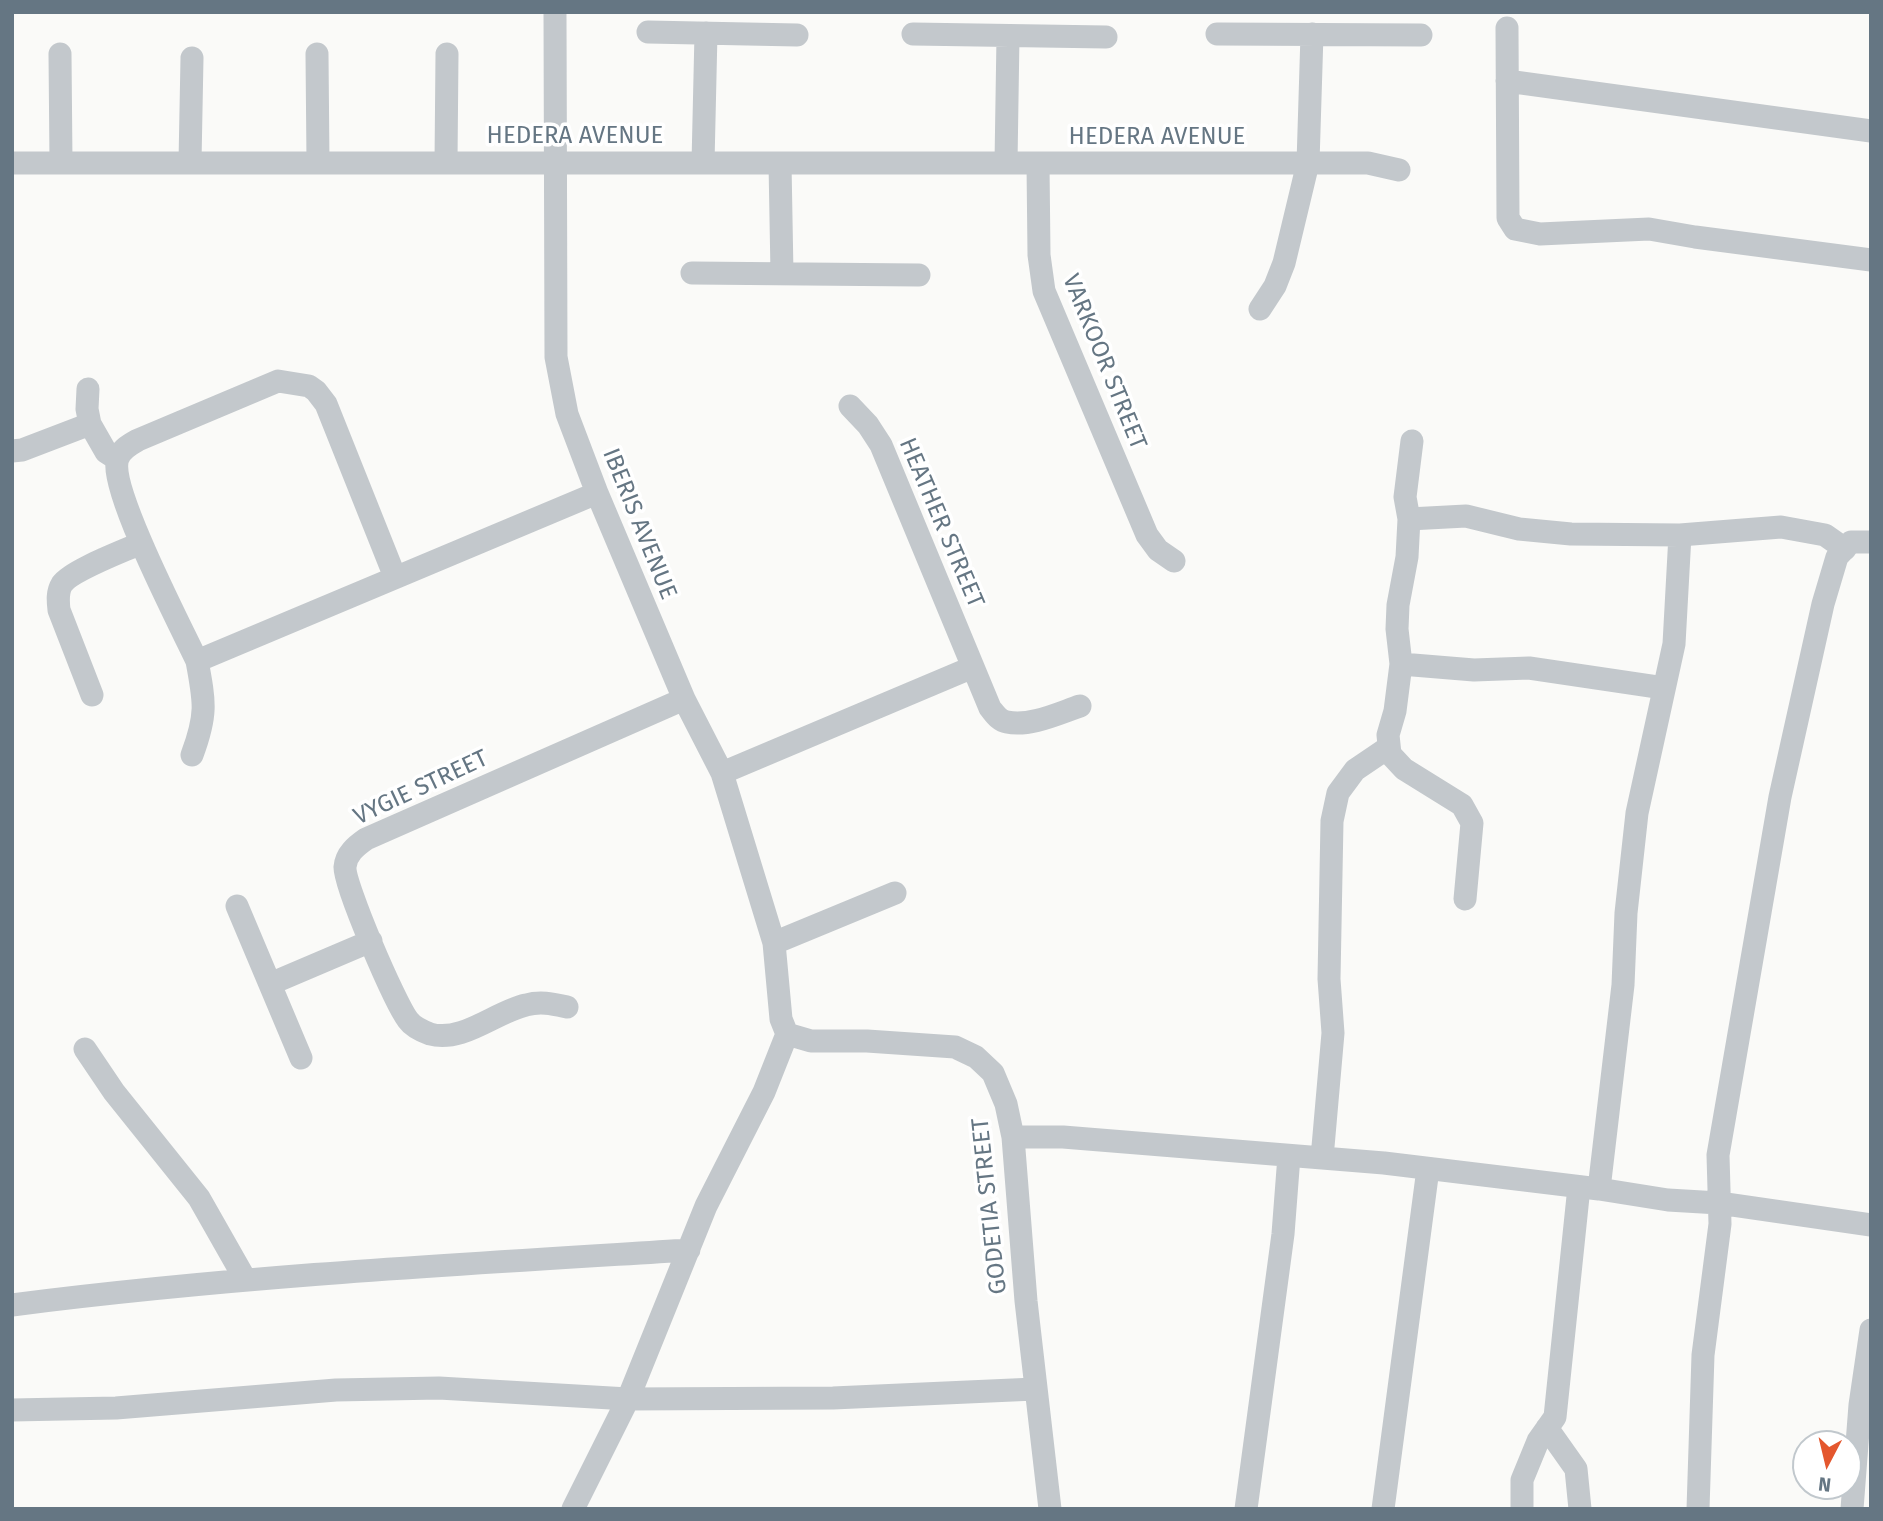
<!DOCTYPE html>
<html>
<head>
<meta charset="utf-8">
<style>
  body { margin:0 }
  #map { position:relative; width:1883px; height:1521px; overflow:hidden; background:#fafaf8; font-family:"Fira Sans",sans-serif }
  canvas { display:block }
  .frame { position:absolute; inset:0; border:14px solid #657683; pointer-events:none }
  .north { position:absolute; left:1792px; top:1430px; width:70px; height:70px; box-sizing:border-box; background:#fff; border:2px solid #c1c8cd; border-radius:50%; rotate:187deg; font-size:19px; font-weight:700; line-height:28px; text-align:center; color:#657683 }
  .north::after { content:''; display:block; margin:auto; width:24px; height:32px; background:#e4572e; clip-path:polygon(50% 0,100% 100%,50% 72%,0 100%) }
</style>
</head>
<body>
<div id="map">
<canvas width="1883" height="1521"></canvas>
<div class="frame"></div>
<div class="north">N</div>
</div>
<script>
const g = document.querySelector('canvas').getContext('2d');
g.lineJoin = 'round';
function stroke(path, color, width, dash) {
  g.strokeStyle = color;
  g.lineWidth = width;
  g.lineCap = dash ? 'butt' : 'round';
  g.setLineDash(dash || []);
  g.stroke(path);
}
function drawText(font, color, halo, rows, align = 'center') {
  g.font = font + ' "Fira Sans",sans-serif';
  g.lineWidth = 7;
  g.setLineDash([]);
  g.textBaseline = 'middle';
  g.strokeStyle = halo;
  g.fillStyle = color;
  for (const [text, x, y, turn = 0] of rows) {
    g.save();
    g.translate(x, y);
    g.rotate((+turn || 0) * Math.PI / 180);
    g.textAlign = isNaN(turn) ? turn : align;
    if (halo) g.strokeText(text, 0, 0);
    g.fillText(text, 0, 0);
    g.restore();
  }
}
const minor = new Path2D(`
  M555 12 556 357 567 414 597 493 684 699 722 773 774 943 781 1019 787 1034
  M1507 28 1508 218 1515 229 1540 234 1649 229 1695 237 1871 260
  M648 32 797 35
  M913 34 1106 37
  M1217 34 1421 35
  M60 54 61 162
  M317 54 318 162
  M1507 81 1871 131
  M190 162 192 58
  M446 162 447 54
  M12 163H1368L1399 170
  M703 163 706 33
  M780 163 782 274
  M1006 163 1008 36
  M1038 164 1039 255 1044 291 1147 535 1158 550 1174 561
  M692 273 919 275
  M1260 309 1275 286 1284 263 1308 163 1312 34
  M88 389 87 409 90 424
  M850 406 868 425 881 445 990 708C995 714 999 721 1007 722 1030 727 1059 713 1080 706
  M1412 441 1405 497 1409 519 1407 557 1398 605 1397 629 1401 664 1395 711 1388 735 1390 754 1404 769 1462 805 1472 823 1465 899
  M12 451 22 450 90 424 106 452 117 459
  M1409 519 1466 516 1519 529 1571 534 1680 535 1781 527 1825 535 1845 549
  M395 577 326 404 316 391 309 386 278 381 138 440C129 445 118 451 117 462 112 494 180 625 197 661L597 493
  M1401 664 1474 670 1529 668 1664 688
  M92 695 59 610C58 601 57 592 62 584 72 570 124 551 141 543
  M192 755C207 715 205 703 197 661
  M722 773 973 667
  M237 906 301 1058
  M774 943 895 893
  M270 984 371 941
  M567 1007C553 1004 541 1001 526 1005 495 1012 463 1043 430 1034 422 1031 413 1027 408 1020 395 1003 344 885 345 867 346 854 356 846 366 839L684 699
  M787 1034 811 1041H867L955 1047 976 1057 993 1073 1006 1104 1013 1137 1026 1301 1050 1509
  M85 1049 114 1092 199 1198 245 1279
  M1013 1137H1063L1384 1163 1599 1189 1668 1200 1719 1203 1871 1225
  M1322 1158 1333 1033 1329 979 1332 821 1338 793 1355 770 1389 747
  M1599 1189 1623 985 1626 913 1637 813 1674 644 1680 535
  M12 1305C237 1276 463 1264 689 1250
  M12 1410 116 1408 336 1390 439 1388 628 1399 833 1398 1035 1389
  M1547 1428 1576 1469 1580 1509
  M573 1509 628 1399 706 1206 764 1092 787 1034
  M1246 1509 1283 1234 1289 1156
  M1383 1509 1428 1169
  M1522 1509V1480L1538 1441 1555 1417 1579 1187
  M1698 1509 1703 1355 1720 1224 1718 1155 1780 797 1823 604 1837 557 1851 542H1871
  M1852 1509 1860 1405 1871 1330`);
const streetNames = [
  ["HEDERA AVENUE",575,136],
  ["HEDERA AVENUE",1157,137],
  ["VARKOOR STREET",1104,362,68],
  ["HEATHER STREET",941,523,67],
  ["IBERIS AVENUE",639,524,68],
  ["VYGIE STREET",421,788,-25],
  ["GODETIA STREET",990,1206,-96]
];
stroke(minor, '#c3c8cc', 23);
drawText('24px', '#657683', '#fff', streetNames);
</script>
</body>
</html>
